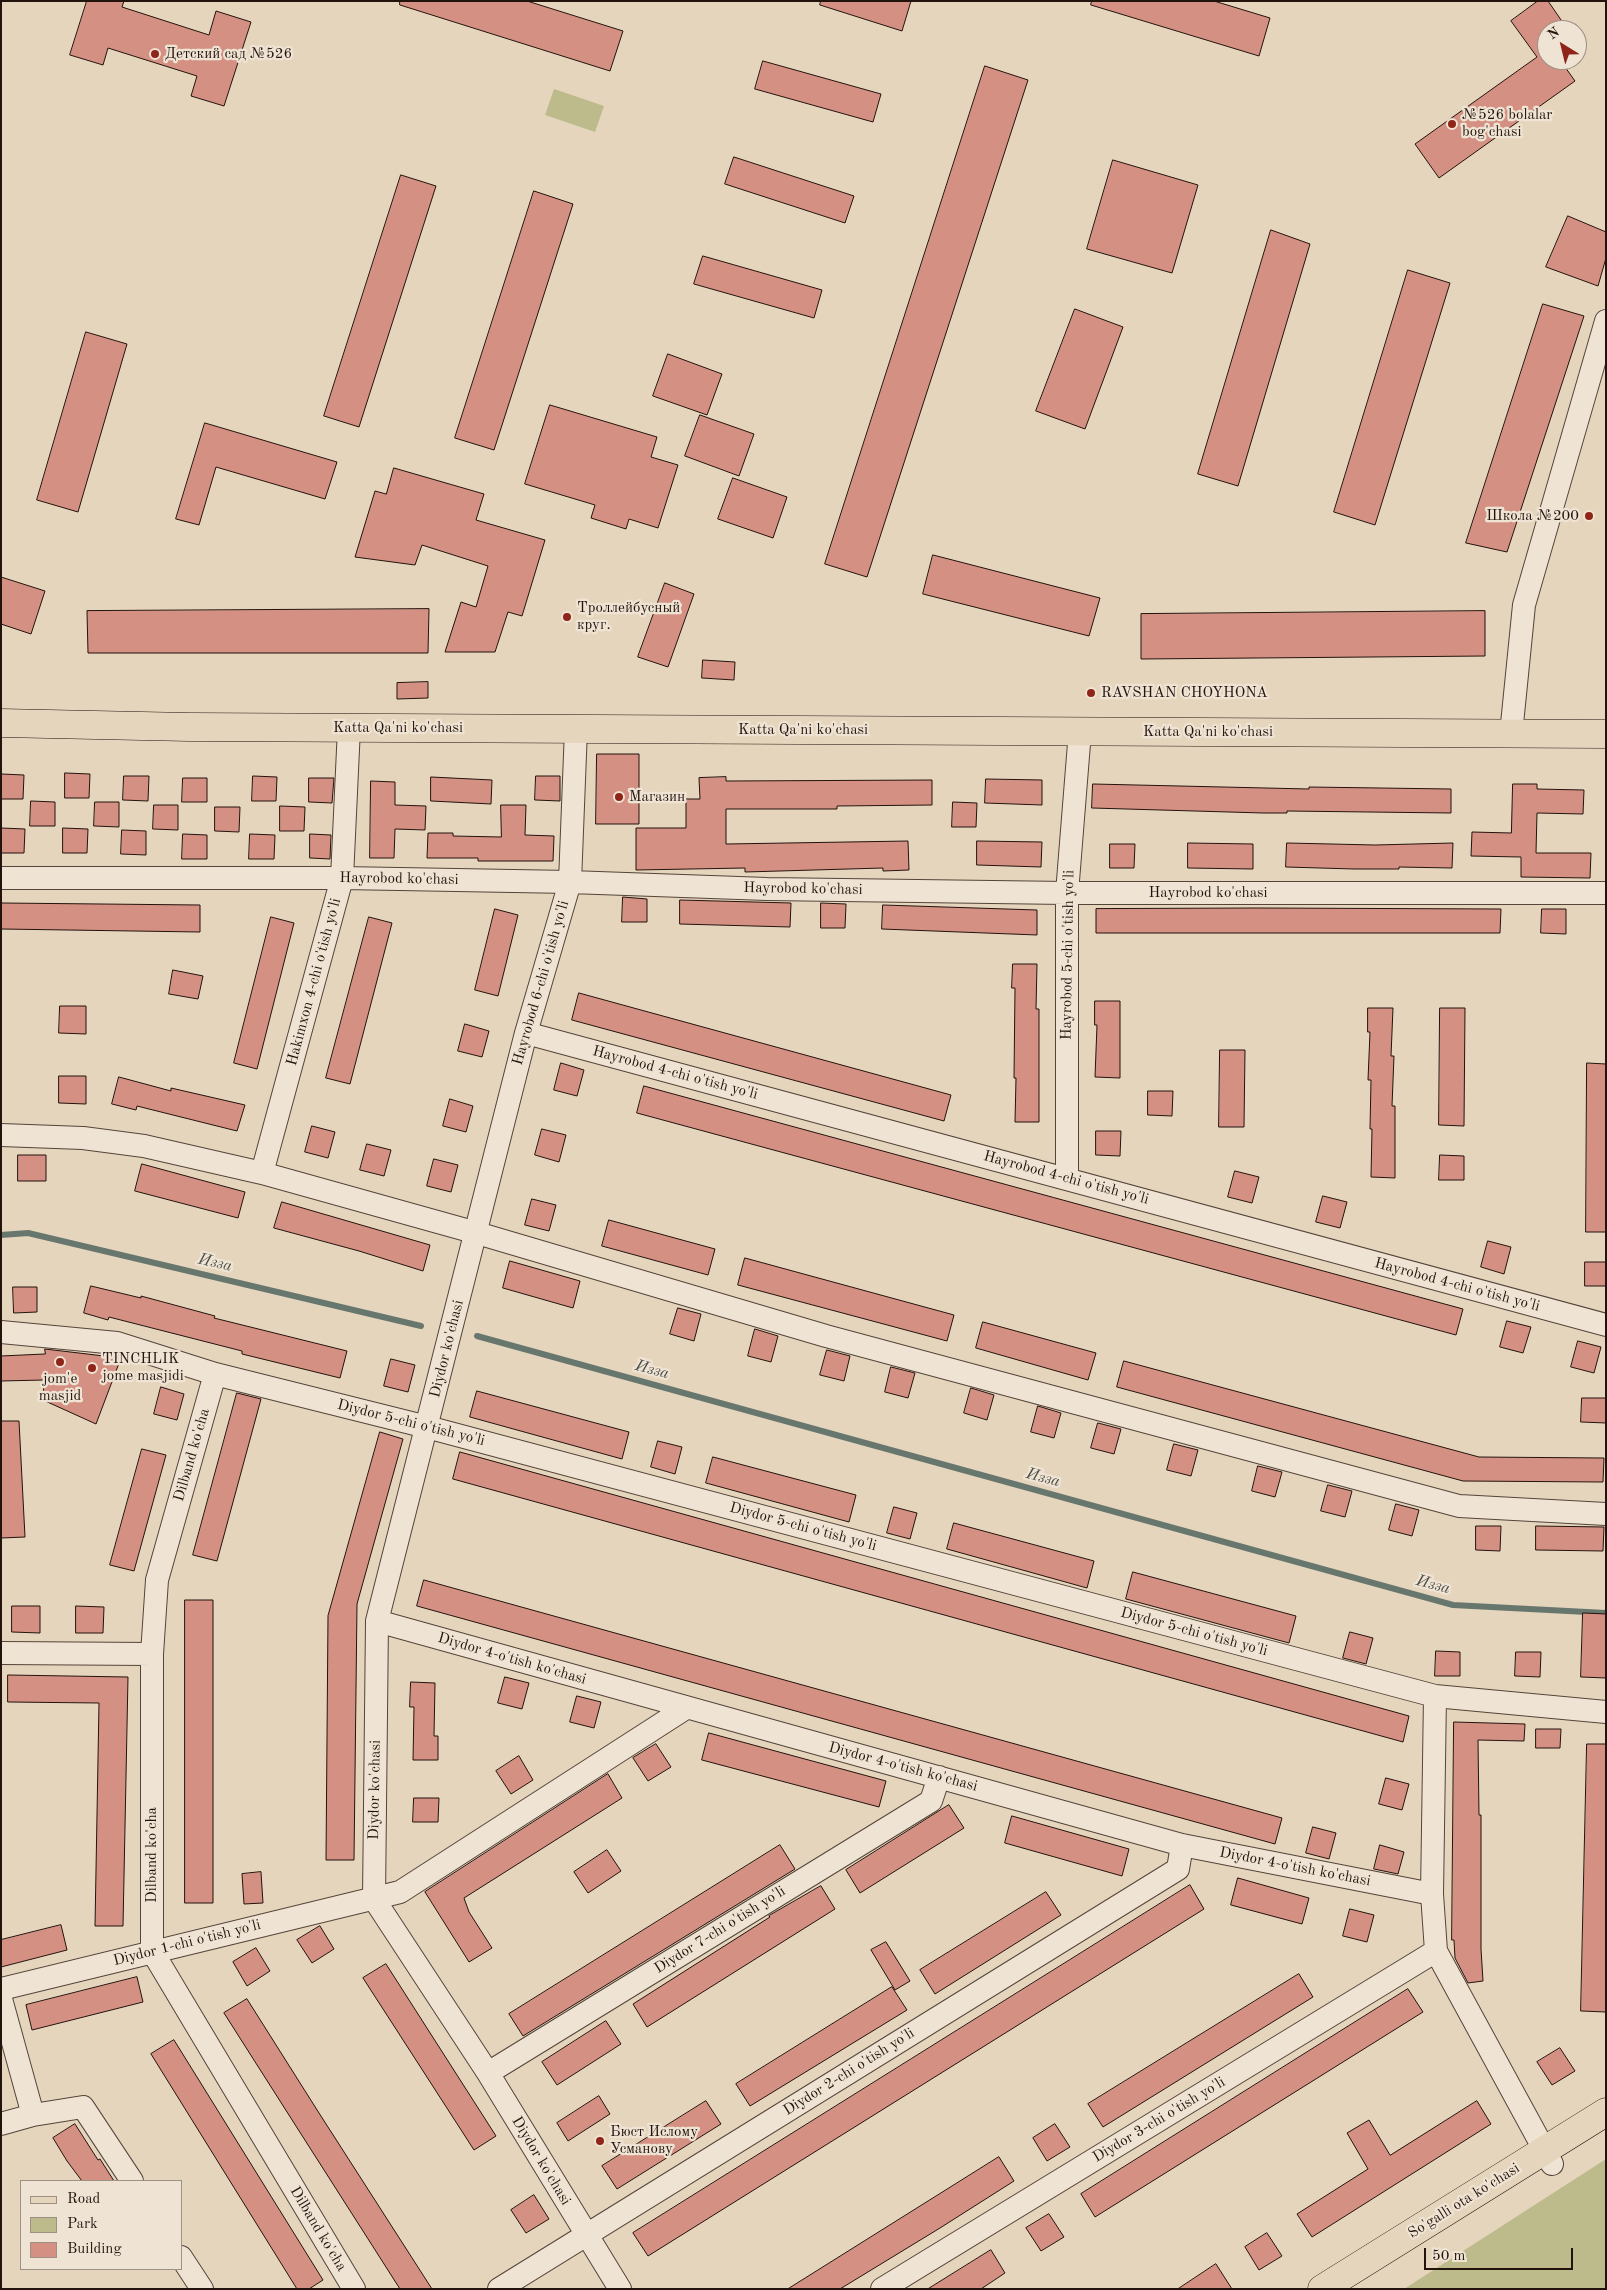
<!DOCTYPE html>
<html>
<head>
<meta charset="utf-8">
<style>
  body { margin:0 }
  #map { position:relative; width:1607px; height:2290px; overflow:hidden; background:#e6d5bd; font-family:"Old Standard TT",serif }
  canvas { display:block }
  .frame { position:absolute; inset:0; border:2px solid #23130d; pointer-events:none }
  .legend { position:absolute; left:20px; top:2180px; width:162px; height:90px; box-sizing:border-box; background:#efe4d4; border:1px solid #9d9084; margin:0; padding:6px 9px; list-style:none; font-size:15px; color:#23130d }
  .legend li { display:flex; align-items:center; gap:10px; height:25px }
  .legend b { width:25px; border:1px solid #9d9084 }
  .north { position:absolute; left:1537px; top:20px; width:50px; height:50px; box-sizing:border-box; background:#efe4d4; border:1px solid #9d9084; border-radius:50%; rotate:324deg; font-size:14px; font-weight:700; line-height:20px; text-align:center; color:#23130d }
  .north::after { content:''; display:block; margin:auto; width:18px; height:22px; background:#8f2418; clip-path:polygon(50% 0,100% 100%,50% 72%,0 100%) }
  .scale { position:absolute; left:1424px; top:2248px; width:149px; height:22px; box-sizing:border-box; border:2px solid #23130d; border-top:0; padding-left:6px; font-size:15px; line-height:18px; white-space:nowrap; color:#23130d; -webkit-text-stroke:4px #efe4d4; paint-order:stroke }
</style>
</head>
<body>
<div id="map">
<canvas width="1607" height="2290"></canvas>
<div class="frame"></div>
<ul class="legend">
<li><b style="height:6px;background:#e6d5bd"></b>Road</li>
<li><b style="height:14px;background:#bdbb8c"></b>Park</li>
<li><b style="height:14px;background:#d49082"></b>Building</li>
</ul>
<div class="north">N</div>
<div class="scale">50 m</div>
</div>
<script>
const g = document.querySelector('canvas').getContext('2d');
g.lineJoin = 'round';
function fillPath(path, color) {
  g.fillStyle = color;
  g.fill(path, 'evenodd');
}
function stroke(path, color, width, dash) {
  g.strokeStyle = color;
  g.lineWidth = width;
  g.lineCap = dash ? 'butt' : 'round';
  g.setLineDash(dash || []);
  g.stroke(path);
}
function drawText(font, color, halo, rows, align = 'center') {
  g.font = font + ' "Old Standard TT",serif';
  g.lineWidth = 4.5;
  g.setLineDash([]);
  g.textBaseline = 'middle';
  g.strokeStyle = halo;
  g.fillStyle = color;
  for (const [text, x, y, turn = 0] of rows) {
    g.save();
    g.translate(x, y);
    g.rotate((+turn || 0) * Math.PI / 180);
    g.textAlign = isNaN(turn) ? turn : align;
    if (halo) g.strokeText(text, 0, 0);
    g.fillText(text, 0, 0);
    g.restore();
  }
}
const green = new Path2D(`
  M554 89 604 106 595 132 545 115Z
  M1606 2159V2289H1404Z`);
const stream = new Path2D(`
  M1 1235 28 1233 421 1326
  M477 1336 1453 1605 1606 1613`);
const building = new Path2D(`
  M87 1H124L122 7 209 35 216 11 251 22 224 106 191 96 197 76 108 48 103 65 70 55Z
  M400 1H527L623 31 610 71 400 5Z
  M821 1H911L902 31 820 5Z
  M1092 1H1214L1270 18 1259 56 1091 5Z
  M1538 1H1548L1568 30H1547V60H1560L1575 81 1439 178 1415 144 1537 57 1511 21Z
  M763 61 881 94 873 122 755 89Z
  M985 66 1028 80 867 577 825 564Z
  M734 157 854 196 845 223 725 184Z
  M1113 160 1198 185 1172 273 1087 249Z
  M401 175 436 186 359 427 324 416Z
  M534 191 573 204 494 450 455 438Z
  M1568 216 1606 232V258L1598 286 1546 267Z
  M1271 230 1310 244 1238 486 1198 474Z
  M703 256 822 290 814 318 694 284Z
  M1408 270 1450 283 1375 525 1334 512Z
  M1543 304 1584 316 1507 552 1466 543Z
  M1075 309 1123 327 1085 429 1036 411Z
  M86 332 127 344 78 512 37 500Z
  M668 354 722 374 707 415 653 396Z
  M550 405 657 437 651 457 678 465 658 528 629 519 626 529 591 518 595 505 525 484Z
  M700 415 754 434 739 476 685 456Z
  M205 423 337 462 325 499 216 467 199 525 176 519Z
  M394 468 484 494 476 520 545 540 522 616 508 612 495 652H445L461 602 476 607 488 566 422 545 415 565 355 557 375 491 386 494Z
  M733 478 787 497 773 538 718 519Z
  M933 555 1100 598 1089 636 923 594Z
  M1 577 45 591 31 634 1 624Z
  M665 583 694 594 668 667 638 657Z
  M429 609 428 653H88L87 611Z
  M1485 611V656L1141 659V614Z
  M703 660 735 662 734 680 702 678Z
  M428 682V698L397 699V683Z
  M597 754H639V824H596Z
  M65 773 90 774 89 798H65Z
  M1 774 24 775 23 799H1Z
  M124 776H149L148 801 123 800Z
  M253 776 277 777 276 801H252Z
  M536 776H560V801L535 800Z
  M431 777 492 780 491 804 431 801Z
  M726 777V781L932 780V805L837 806V809H726V844L908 841 909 870 883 871V868L745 872V868L636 870V828H686V799H700L699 778Z
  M183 778H207V802H182Z
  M309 778H334L332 803 309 802Z
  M986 779 1042 780V805L985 803Z
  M371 781 395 782V805L426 806 425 830 395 829 394 858H370Z
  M1093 784 1309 789V787L1451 789V813L1287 811V813H1263L1092 808Z
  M1513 784H1537V789L1584 790 1583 814 1537 813 1536 853H1591L1590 878 1521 877V857L1471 856 1472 832 1511 833Z
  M31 801 55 802V826H30Z
  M95 802H119V827L94 826Z
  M953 802 977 803 976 827H952Z
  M154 805H178V830L153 829Z
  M501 805H526L525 835 554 836 553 861H478V858H427L428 833H453V836L501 837Z
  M280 806 305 807 304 831H280Z
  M215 807H240L239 832 215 831Z
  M1 828 25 829 24 853H1Z
  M63 828 88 829 87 853H63Z
  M122 830 146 831V855L121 854Z
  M183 834 207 835V859H182Z
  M250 834 275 835 274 859H249Z
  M310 834 331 835 330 859 310 858Z
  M977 841 1042 842 1041 867 977 865Z
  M1188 843 1253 844V869L1188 868Z
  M1287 843 1375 845 1453 843 1452 868 1399 867V869H1354L1286 867Z
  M1110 844H1135L1134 868H1110Z
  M623 897 647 899V922H622Z
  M680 900 791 903 790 927 680 924Z
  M1 903 200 905V932L1 929Z
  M821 903 846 904 845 928H821Z
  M883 905 1037 910V935L882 929Z
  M1258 908 1501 909 1500 933H1096V909Z
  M495 909 518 915 498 996 475 990Z
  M1542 909H1566V934L1541 933Z
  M271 917 294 923 257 1069 234 1063Z
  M369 917 392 923 350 1084 326 1078Z
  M1013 964H1037L1036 1009H1039V1122H1015L1016 1078H1014L1015 988H1012Z
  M173 970 203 976 198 999 169 994Z
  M579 993 951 1095 944 1121 572 1020Z
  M1095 1001H1120V1078L1095 1077 1097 1025H1095Z
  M60 1006H86V1034L59 1033Z
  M1368 1008H1393L1391 1056H1394L1392 1106H1395V1178L1371 1177 1372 1129H1370L1371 1080H1368L1370 1032H1368Z
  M1440 1008H1465L1464 1126 1439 1125Z
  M465 1024 489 1031 482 1057 458 1051Z
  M1220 1050H1245L1244 1127H1219Z
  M561 1063 584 1070 577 1096 554 1090Z
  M1587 1063 1606 1064V1232H1586Z
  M59 1076H86V1104L59 1103Z
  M119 1077 171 1091V1088L245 1105 237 1131 137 1106 136 1110 112 1104Z
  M644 1086 1463 1309 1456 1335 637 1113Z
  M1148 1091H1173L1172 1116 1148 1115Z
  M450 1099 473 1106 466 1132 443 1126Z
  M312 1126 335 1132 328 1158 305 1152Z
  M542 1129 566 1135 559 1162 535 1155Z
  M1096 1131H1121L1120 1156 1096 1155Z
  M367 1144 391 1150 384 1176 360 1170Z
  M18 1155H46V1181H18Z
  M1440 1155 1464 1156V1180H1439Z
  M434 1159 458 1165 451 1192 427 1186Z
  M142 1164 245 1192 238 1218 135 1191Z
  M1235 1171 1259 1177 1252 1203 1228 1197Z
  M1323 1196 1347 1202 1340 1228 1316 1222Z
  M532 1199 556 1205 549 1231 525 1225Z
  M282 1202 430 1245 423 1271 359 1251 274 1228Z
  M609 1220 715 1249 708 1275 602 1246Z
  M1488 1241 1511 1247 1504 1274 1481 1267Z
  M745 1258 954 1315 947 1341 738 1285Z
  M510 1261 580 1281 573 1308 503 1288Z
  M1585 1262H1606V1286H1585Z
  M91 1286 141 1298V1296L215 1316 214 1318 347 1351 340 1378 242 1354V1351L109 1317 108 1320 84 1313Z
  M13 1287H37V1312L14 1313Z
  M678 1308 701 1314 694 1341 670 1334Z
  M1507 1321 1531 1327 1523 1353 1500 1347Z
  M983 1322 1096 1353 1088 1380 976 1348Z
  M755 1329 778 1336 771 1362 748 1356Z
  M1578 1341 1601 1347 1594 1373 1571 1367Z
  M45 1349 121 1358 96 1424 43 1400 44 1380 1 1381V1356L45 1354Z
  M827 1350 850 1356 844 1381 820 1375Z
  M391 1359 415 1365 408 1392 384 1386Z
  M1124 1361 1479 1457 1604 1458 1603 1482 1463 1481 1117 1387Z
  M891 1367 915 1373 908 1398 885 1392Z
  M161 1387 184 1394 177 1420 154 1414Z
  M971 1388 994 1395 987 1420 964 1413Z
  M477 1391 629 1432 622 1459 470 1417Z
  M237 1393 261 1399 217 1561 193 1555Z
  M1582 1398H1606V1423L1581 1422Z
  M1038 1406 1061 1413 1054 1438 1031 1432Z
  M1 1421H19L25 1537 1 1538Z
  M1098 1423 1121 1429 1114 1454 1091 1448Z
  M380 1432 403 1439 357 1604 354 1860H326L328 1616Z
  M658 1441 682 1447 675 1474 651 1467Z
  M1174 1444 1198 1450 1191 1476 1167 1470Z
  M142 1449 166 1455 134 1571 110 1565Z
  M460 1452 1409 1716 1403 1742 453 1479Z
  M713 1457 856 1495 849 1522 706 1483Z
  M1258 1466 1282 1472 1275 1497 1252 1491Z
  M1328 1485 1352 1491 1345 1517 1321 1511Z
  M1396 1504 1419 1510 1412 1536 1389 1530Z
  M894 1507 917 1513 910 1539 887 1533Z
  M954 1523 1094 1561 1087 1588 947 1549Z
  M1476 1526H1501L1500 1551 1476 1550Z
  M1536 1526 1604 1527 1603 1551 1536 1550Z
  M1133 1572 1296 1616 1289 1643 1126 1599Z
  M424 1580 1282 1818 1275 1844 417 1606Z
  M185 1600H213V1903H185Z
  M12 1606H40V1633L12 1632Z
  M76 1606 104 1607 103 1633H76Z
  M1583 1613 1606 1614V1678L1581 1677Z
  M1350 1632 1373 1638 1366 1664 1343 1658Z
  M1436 1651 1460 1652V1676H1435Z
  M1516 1652H1541L1540 1677 1515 1676Z
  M8 1675 128 1677 123 1926H95L99 1703 8 1702Z
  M505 1677 529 1683 522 1709 498 1703Z
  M411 1682 435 1683 434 1736H438V1760H413L414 1707H410Z
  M577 1696 601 1702 594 1728 570 1722Z
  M1454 1722 1525 1724 1524 1741 1478 1740 1479 1815H1481V1949L1483 1981 1468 1983 1455 1958 1454 1940H1452Z
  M1536 1729H1561L1560 1748H1536Z
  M709 1733 886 1781 879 1807 702 1760Z
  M656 1744 671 1767 648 1781 633 1758Z
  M1587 1744H1606V2012L1581 2011Z
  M519 1756 533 1780 511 1794 496 1771Z
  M608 1774 622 1798 464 1898 469 1912 492 1948 469 1962 425 1892Z
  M1386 1778 1409 1784 1402 1810 1379 1804Z
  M414 1798H439L438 1822H413Z
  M949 1805 964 1828 860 1893 846 1870Z
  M1012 1816 1129 1849 1122 1876 1005 1843Z
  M1313 1827 1336 1833 1329 1859 1306 1853Z
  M780 1845 795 1869 523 2036 509 2014Z
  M1380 1845 1404 1852 1398 1874 1374 1869Z
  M607 1850 621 1871 588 1893 574 1872Z
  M261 1872 263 1903 244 1904 242 1874Z
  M1238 1878 1309 1898 1302 1924 1231 1905Z
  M1190 1885 1204 1909 648 2256 633 2233Z
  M821 1886 835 1909 647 2027 633 2004 770 1917 769 1916Z
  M1046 1892 1061 1915 935 1994 920 1970Z
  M1350 1909 1374 1915 1367 1942 1343 1936Z
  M61 1925 67 1950 1 1967V1940Z
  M320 1926 334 1949 312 1963 297 1940Z
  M886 1942 910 1981 895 1990 871 1950Z
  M256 1948 270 1971 247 1986 233 1962Z
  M386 1964 496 2136 474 2150 363 1978Z
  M1299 1974 1313 1997 1103 2127 1088 2104Z
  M137 1977 143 2002 32 2030 26 2005Z
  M892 1987 907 2010 750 2106 736 2084Z
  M1408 1989 1423 2012 1095 2217 1081 2194Z
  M247 1999 319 2113 432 2289H400L287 2112 224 2013Z
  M606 2021 621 2044 557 2085 542 2062Z
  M174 2040 323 2280 309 2289H297L151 2054Z
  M1560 2048 1575 2071 1552 2085 1537 2062Z
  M599 2096 610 2114 568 2141 557 2123Z
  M706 2101 721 2124 617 2189 602 2166Z
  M1477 2101 1491 2124 1312 2237 1297 2214 1368 2169 1347 2133 1369 2120 1390 2155Z
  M75 2124 98 2160 100 2159 114 2181H82L67 2161 53 2138Z
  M1055 2124 1070 2147 1047 2161 1033 2138Z
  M999 2157 1014 2181 940 2228 840 2289H788Z
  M534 2195 549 2219 526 2233 511 2210Z
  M1049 2214 1064 2237 1041 2251 1026 2228Z
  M1267 2233 1282 2256 1259 2270 1245 2247Z
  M991 2250 1005 2273 981 2289H928Z
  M1216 2264 1232 2289H1178Z`);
const minor = new Path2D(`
  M576 729 570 882 526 1033 377 1621 374 1899 488 2073 620 2289
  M1511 734 1524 605 1606 321
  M1 878H342L570 882 767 889 1067 893H1606
  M526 1033 1606 1325
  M1 1135 83 1138 144 1146 262 1173 477 1233 826 1336 1459 1506 1606 1514
  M262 1173 342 878 349 728
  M1067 1179V893L1080 731
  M1 1332 117 1343 215 1374 427 1427 1435 1696 1606 1712
  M215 1374 157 1580 152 1654V1951L354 2289
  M377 1621 1182 1845 1432 1894
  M1 1653 152 1654
  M1435 1696 1432 1894 1436 1951 1552 2164
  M1 1989 400 1892 686 1708
  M1 1999 33 2115
  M488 2073 931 1801 939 1777
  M1 2124 33 2115 83 2107 132 2181
  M181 2257 202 2289
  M499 2289 1178 1869 1182 1845
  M882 2289 1436 1951`);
const major = new Path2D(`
  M1 723 189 727 1606 734
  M1322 2289 1606 2112`);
const markers = [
  [155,54,5,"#8f2418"],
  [1452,124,5,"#8f2418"],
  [1589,516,5,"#8f2418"],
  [567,617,5,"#8f2418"],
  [1091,693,5,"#8f2418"],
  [619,797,5,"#8f2418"],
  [60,1362,5,"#8f2418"],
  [92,1368,5,"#8f2418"],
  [600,2141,5,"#8f2418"]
];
const poiNames = [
  ["Детский сад №526",165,54],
  ["№526 bolalar",1462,115],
  ["bog'chasi",1462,132],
  ["Школа №200",1579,516,"right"],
  ["Троллейбусный",577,608],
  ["круг.",577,625],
  ["RAVSHAN CHOYHONA",1101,693],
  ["Магазин",629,797],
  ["TINCHLIK",102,1359],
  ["jome masjidi",102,1376],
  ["jom'e",60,1379,"center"],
  ["masjid",60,1396,"center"],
  ["Бюст Ислому",610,2132],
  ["Усманову",610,2149]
];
const streetNames = [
  ["Katta Qa'ni ko'chasi",398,728],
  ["Katta Qa'ni ko'chasi",803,730],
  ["Katta Qa'ni ko'chasi",1208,732],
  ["Hayrobod ko'chasi",399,879,1],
  ["Hayrobod ko'chasi",803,889,1],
  ["Hayrobod ko'chasi",1208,893],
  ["Hayrobod 5-chi o'tish yo'li",1068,955,-89],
  ["Hakimxon 4-chi o'tish yo'li",314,982,-75],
  ["Hayrobod 6-chi o'tish yo'li",541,983,-74],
  ["Hayrobod 4-chi o'tish yo'li",675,1073,15],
  ["Hayrobod 4-chi o'tish yo'li",1066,1178,15],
  ["Hayrobod 4-chi o'tish yo'li",1457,1285,15],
  ["Diydor ko'chasi",447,1349,-76],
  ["Diydor 5-chi o'tish yo'li",411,1423,14],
  ["Dilband ko'cha",192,1455,-74],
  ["Diydor 5-chi o'tish yo'li",803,1527,15],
  ["Diydor 5-chi o'tish yo'li",1194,1632,15],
  ["Diydor 4-o'tish ko'chasi",512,1659,16],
  ["Diydor 4-o'tish ko'chasi",903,1767,15],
  ["Diydor ko'chasi",375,1790,-89],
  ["Dilband ko'cha",152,1855,-90],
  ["Diydor 4-o'tish ko'chasi",1295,1867,11],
  ["Diydor 7-chi o'tish yo'li",720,1930,-32],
  ["Diydor 1-chi o'tish yo'li",187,1943,-14],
  ["Diydor 2-chi o'tish yo'li",849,2072,-32],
  ["Diydor 3-chi o'tish yo'li",1159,2120,-31],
  ["Diydor ko'chasi",541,2161,59],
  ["So'galli ota ko'chasi",1464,2201,-32],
  ["Dilband ko'cha",318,2229,59]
];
const waterNames = [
  ["Изза",215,1263,13],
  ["Изза",652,1370,15],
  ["Изза",1043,1478,15],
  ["Изза",1433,1585,15]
];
fillPath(green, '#bdbb8c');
stroke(stream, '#68776e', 6);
fillPath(building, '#d49082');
stroke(building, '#23130d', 1);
stroke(minor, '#544439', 24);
stroke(major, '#23130d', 29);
stroke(minor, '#efe4d4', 22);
stroke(major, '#e6d5bd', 28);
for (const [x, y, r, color] of markers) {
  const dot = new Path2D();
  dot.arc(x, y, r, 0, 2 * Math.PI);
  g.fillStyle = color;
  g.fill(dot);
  stroke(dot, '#efe4d4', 2);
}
drawText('15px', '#23130d', '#efe4d4', poiNames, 'left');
drawText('15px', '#23130d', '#efe4d4', streetNames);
drawText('italic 16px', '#4b4d46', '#efe4d4', waterNames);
</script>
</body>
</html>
